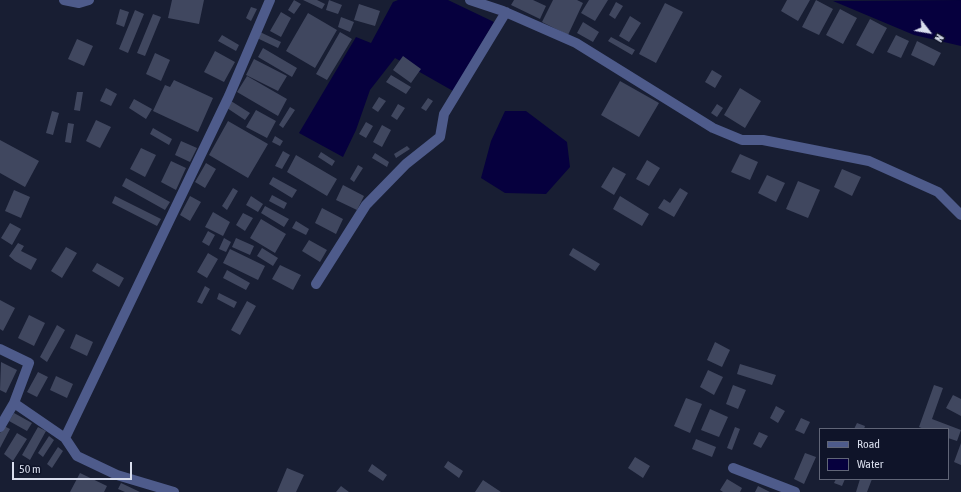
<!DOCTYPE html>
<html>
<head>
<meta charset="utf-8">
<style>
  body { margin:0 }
  #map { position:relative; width:961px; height:492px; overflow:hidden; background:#181e33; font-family:"Asap Condensed",sans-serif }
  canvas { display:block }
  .legend { position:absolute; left:819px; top:428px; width:130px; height:52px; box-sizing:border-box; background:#0f1429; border:1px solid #606577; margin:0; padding:5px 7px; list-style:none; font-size:12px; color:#d9deed }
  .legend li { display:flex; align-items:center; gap:8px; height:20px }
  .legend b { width:20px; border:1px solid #606577 }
  .north { position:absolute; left:909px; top:12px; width:40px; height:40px; -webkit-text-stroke:3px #0f1429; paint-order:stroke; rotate:121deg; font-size:11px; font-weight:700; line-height:16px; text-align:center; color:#d9deed }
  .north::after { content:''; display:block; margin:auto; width:14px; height:18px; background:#d9deed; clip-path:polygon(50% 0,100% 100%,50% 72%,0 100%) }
  .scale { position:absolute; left:12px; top:462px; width:120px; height:18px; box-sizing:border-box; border:2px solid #d9deed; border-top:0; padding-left:5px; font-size:12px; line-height:14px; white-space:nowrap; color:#d9deed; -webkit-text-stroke:3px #0f1429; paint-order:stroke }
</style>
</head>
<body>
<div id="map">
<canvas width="961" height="492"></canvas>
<ul class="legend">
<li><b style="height:5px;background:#4e5b8b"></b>Road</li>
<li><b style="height:11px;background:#06003e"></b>Water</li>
</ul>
<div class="north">N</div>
<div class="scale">50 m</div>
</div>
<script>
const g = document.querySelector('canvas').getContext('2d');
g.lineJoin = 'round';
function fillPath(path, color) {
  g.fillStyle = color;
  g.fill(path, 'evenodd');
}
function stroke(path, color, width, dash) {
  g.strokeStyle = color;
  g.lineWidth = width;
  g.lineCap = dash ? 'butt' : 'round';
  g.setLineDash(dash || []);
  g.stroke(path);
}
const water = new Path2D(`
  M398 0H448L494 22 453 91 395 58 370 90 356 130 343 157 299 133 356 37 371 43 393 2Z
  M961 0V46L914 35 833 1Z
  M505 111H526L567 142 570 167 546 194 505 193 481 178 491 141Z`);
const building = new Path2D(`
  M172 0H204L199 24 168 18Z
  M294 0 301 4 294 14 288 10Z
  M303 0H317L325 4 322 9Z
  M329 0 342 5 338 14 326 10Z
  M514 0H533L546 6 540 19 511 5Z
  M553 0H577L583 3 568 35 542 22Z
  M589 0H608L595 21 581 13Z
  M787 0H810L798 21 781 11Z
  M816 0 833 9 819 35 802 27Z
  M616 2 623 6 615 19 609 15Z
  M665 3 683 12 656 63 639 54Z
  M359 4 380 11 375 26 354 20Z
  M251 7 257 9 251 21 246 18Z
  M120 9 129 12 124 27 116 24Z
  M840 9 857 18 843 44 826 35Z
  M135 10 144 14 128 53 119 49Z
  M281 12 291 18 281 37 270 31Z
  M308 13 337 30 315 68 286 51Z
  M153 14 161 17 145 56 137 53Z
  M630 16 641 23 629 42 619 36Z
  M341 17 354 22 350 32 338 27Z
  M870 19 887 28 873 54 856 45Z
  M583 22 599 32 593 42 577 33Z
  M260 32 281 42 278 48 257 38Z
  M340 32 352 39 327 80 316 74Z
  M222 35 239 45 236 51 218 41Z
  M896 35 909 41 901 58 887 52Z
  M611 37 635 50 632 55 608 41Z
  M77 39 93 46 84 66 68 59Z
  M917 41 941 53 934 66 911 55Z
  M263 48 297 68 292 77 258 57Z
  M215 51 235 62 224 82 204 72Z
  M155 53 170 60 161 81 146 74Z
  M403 56 421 69 411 83 393 70Z
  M254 59 287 76 278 91 246 75Z
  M712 70 722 76 715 88 705 82Z
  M391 75 411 87 406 94 386 82Z
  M247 76 287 99 278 116 237 92Z
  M174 80 213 98 198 132 153 111 165 85 170 87Z
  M620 81 659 103 639 137 601 115Z
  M106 88 117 94 111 106 100 101Z
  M740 88 761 101 745 128 724 115Z
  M77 92H83L80 111 74 110Z
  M379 97 386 101 378 112 372 108Z
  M428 98 433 101 426 111 421 108Z
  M134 99 152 109 146 119 129 108Z
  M231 101 250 113 245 120 227 108Z
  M398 104 405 108 397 120 391 116Z
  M717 104 723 108 717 117 711 113Z
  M290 107 295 110 283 128 279 125Z
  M256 110 276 121 267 138 246 127Z
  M52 111 59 113 53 135 46 133Z
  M96 120 111 127 100 148 86 141Z
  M228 121 268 144 248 178 209 155Z
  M366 122 373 126 366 138 359 134Z
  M68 123 74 124 71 143 65 142Z
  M382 125 391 130 382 147 373 142Z
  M153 128 172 139 169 145 150 134Z
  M275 136 283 141 280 146 272 142Z
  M0 140 39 161 25 187 0 173Z
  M181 141 197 148 190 162 175 155Z
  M407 146 410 149 396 158 394 154Z
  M141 148 156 155 145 177 130 169Z
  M283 151 290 155 282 169 275 166Z
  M321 152 335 161 332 166 318 157Z
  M375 153 389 162 387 167 372 158Z
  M740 154 758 162 750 180 731 172Z
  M296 155 337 179 327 196 287 172Z
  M647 160 660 168 649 186 636 179Z
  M171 161 186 168 176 190 161 182Z
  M206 163 216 169 205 188 195 182Z
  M358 165 363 168 354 182 350 179Z
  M613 167 626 174 614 195 601 187Z
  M842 169 861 177 852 196 834 187Z
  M767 175 785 183 776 202 758 193Z
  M273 177 297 190 292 198 269 184Z
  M126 178 170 202 165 210 122 186Z
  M798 181 820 190 808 218 786 209Z
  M343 185 364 196 357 210 336 200Z
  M233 188 238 191 227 210 222 206Z
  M680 188 688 193 674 217 658 208 664 199 670 203Z
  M14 190 30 197 21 218 5 211Z
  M272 195 287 203 284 209 269 201Z
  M115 196 161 219 157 226 112 203Z
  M190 196 201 202 190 221 180 215Z
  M251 196 263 204 258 212 246 205Z
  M620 196 649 214 642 226 613 209Z
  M265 206 289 219 284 227 261 213Z
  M322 208 343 219 336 234 315 223Z
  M213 212 230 222 223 236 205 227Z
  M243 213 253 218 245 231 236 225Z
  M261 219 286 234 275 253 250 238Z
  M296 221 309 229 306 235 292 228Z
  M10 223 21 229 12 245 1 238Z
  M208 231 215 235 209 246 202 242Z
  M224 238 231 242 226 252 219 249Z
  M236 238 254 246 250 255 232 247Z
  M309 240 327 250 320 262 302 251Z
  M18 243 24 246 21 251 37 259 31 270 15 261 9 256Z
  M66 247 77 253 62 278 51 271Z
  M262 248 278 258 273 266 257 256Z
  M573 248 600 264 595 271 569 255Z
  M230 249 265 266 258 280 223 263Z
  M208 253 218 259 207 278 197 272Z
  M97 263 124 278 119 287 92 271Z
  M280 265 301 275 293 290 272 279Z
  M227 270 250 283 246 290 223 278Z
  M205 286 210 289 202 304 197 302Z
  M219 293 237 302 234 308 217 299Z
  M0 300 15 308 3 331 0 329Z
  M247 301 256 306 240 335 231 330Z
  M29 315 45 323 34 346 18 338Z
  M57 325 65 330 47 362 40 357Z
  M76 334 93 342 87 356 70 348Z
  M715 342 730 350 722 367 707 360Z
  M1 362 17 370 6 393 0 390Z
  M740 364 776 375 772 385 737 374Z
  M708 370 723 377 714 395 700 387Z
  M38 372 48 377 37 397 27 392Z
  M56 376 73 384 67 398 50 390Z
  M733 385 746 390 738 409 726 404Z
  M934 385 943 388 932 419 961 430 957 441 948 438V429H924L919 427Z
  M953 395 961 399V416L946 408Z
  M686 398 702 404 690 433 674 426Z
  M776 406 785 411 778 423 770 418Z
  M710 409 728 417 719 437 701 430Z
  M14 413 32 423 27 431 9 421Z
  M801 418 810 422 804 434 795 430Z
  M857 423 865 426 864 429H854Z
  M4 426 10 429 0 448V433Z
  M38 427 46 431 30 460 22 455Z
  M735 427 740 429 732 450 727 448Z
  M759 432 768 436 761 448 753 444Z
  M17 433 27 439 13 461 4 454Z
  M49 436 54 440 43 457 38 453Z
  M696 439 716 447 712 457 692 449Z
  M961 443V465L954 462Z
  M58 447 63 451 52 468 47 464Z
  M805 453 816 457 804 484 794 479Z
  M635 457 650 466 643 478 628 468Z
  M448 461 463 471 459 478 444 467Z
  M372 464 387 475 383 481 368 471Z
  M287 468 304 475 296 492H277Z
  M80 473 107 486 104 492H70Z
  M727 479 742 488 740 492H723L720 490Z
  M836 479H845L842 486 834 483Z
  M860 479H872L867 492H856Z
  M483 480 501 492H475Z
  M121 483 140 492H125L118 489Z
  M341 486 349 492H336Z
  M758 486 770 492H755Z`);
const street = new Path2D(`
  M64 0 79 3 89 0
  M470 0 503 11 576 43 713 128 742 140H763L869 161 938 192 961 215
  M316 284 366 205 406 164 440 137 444 114 506 12
  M0 349 29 363 14 403
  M0 427 14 403 65 438
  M733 468 795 492
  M174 492 117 475 77 456 65 438 229 96 270 0`);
fillPath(water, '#06003e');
fillPath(building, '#40475f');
stroke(street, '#4e5b8b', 10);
</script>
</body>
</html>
